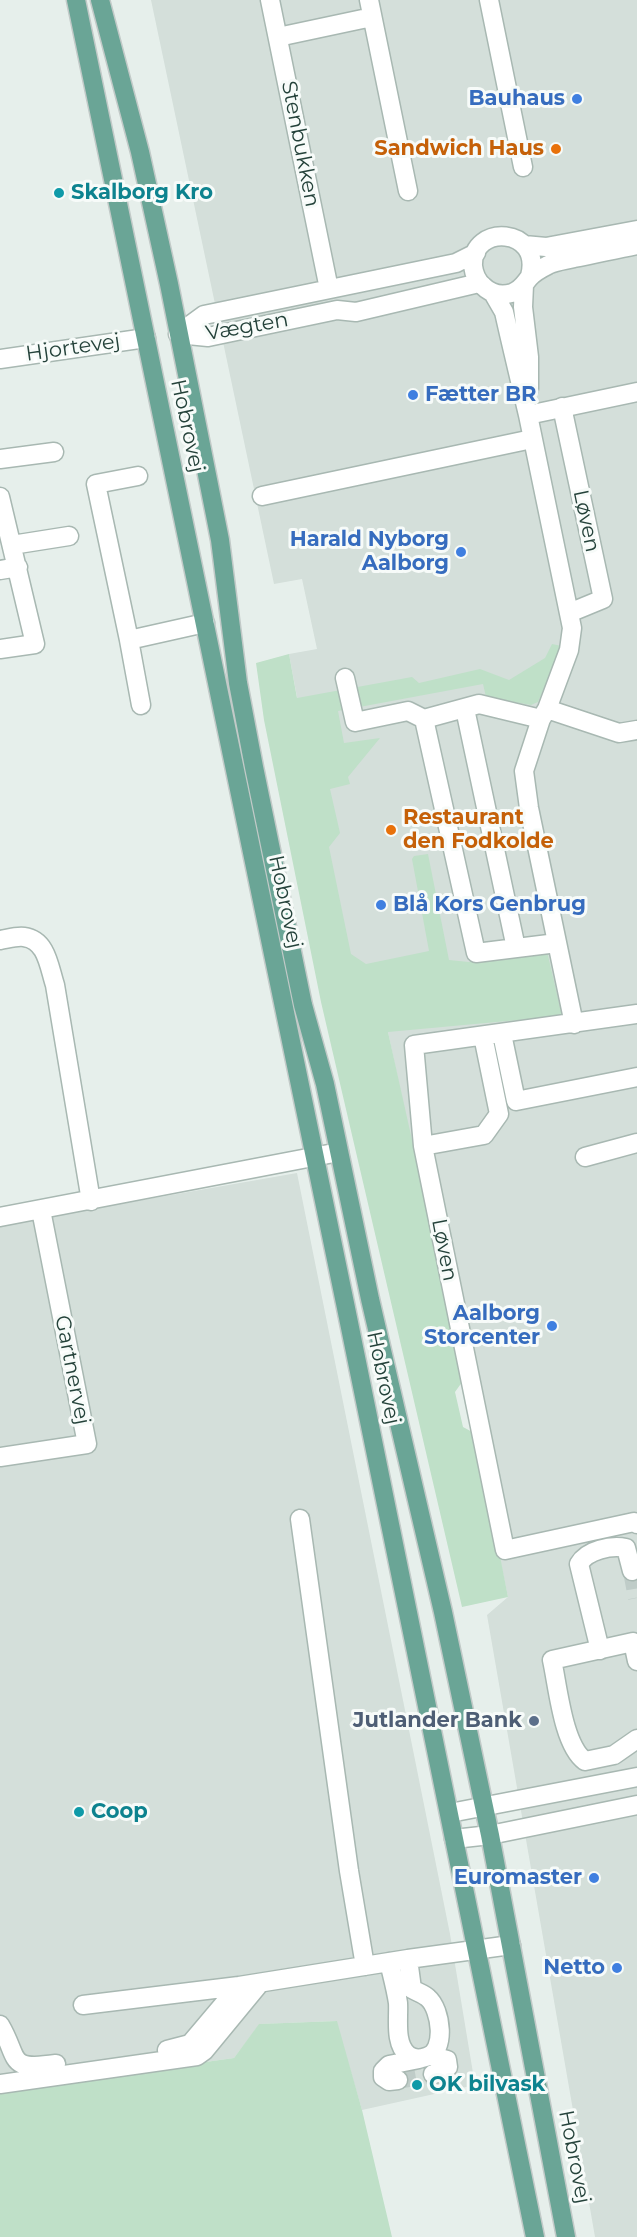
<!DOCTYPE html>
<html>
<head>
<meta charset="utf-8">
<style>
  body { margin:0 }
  canvas { display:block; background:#e6efeb }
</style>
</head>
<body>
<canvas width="637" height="2237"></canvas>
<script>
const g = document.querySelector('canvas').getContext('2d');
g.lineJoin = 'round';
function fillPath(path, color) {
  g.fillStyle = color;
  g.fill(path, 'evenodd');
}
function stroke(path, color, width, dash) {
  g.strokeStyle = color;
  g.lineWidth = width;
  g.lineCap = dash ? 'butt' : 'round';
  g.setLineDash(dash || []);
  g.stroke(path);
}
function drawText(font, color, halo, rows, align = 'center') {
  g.font = font + ' Montserrat,sans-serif';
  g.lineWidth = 6;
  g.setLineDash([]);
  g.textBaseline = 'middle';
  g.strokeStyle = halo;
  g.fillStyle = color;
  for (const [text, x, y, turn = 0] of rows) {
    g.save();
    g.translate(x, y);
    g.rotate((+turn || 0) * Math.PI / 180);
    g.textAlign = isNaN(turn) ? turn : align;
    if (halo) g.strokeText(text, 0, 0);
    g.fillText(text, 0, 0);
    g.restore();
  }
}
const built = new Path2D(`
  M151 0H637V2237H595L487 1615 508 1597 388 1032 347 965 289 654 317 649 302 579 274 584Z
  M297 1173 450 1934 475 2085 362 2110 336 2021 260 2024 234 2058 0 2091V1225Z`);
const green = new Path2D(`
  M552 644 562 646 538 702 531 705 486 697 483 684 338 711 344 743 380 738 348 777 350 784 330 789 340 833 329 847 351 954 366 964 429 951 412 859 414 856 428 854 449 960 469 962 547 951 562 1016 388 1032 465 1378 455 1392 463 1427 476 1434 508 1597 462 1607 321 1002 264 720 256 663 289 654 297 698 412 677 419 683 480 669 509 680 545 658Z
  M337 2021 362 2110 392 2237H0V2091L234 2058 259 2024Z`);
const minorTunnel = new Path2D(`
  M632 1571 637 1598
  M398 2080 433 2074`);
const minor = new Path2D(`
  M270 0 329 289
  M369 0 408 191
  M489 0 523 167
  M278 37 372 17
  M524 245 546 247 637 230
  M530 276C543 227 471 223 473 266 474 274 477 281 483 286 491 294 502 296 512 293 521 290 524 284 529 278 533 273 542 268 548 265 555 261 566 260 574 258 595 254 616 249 637 245
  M524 285 523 307 529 357V389
  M493 293 504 312 509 334 528 415 572 628 569 650 547 709 541 719 524 771 529 808 574 1024
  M178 334 204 315 456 263 476 253
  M178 334 208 337 337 310 356 312 479 283
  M0 359 146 338
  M562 407 603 599 569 613
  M528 415 637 392
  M0 459 54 452
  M262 496 532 439
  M0 497 35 644 0 649
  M12 545 69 536
  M0 570 18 567
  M129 640 96 484 138 476
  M345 678 355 722 408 711 424 719
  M141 705 129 640 205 623
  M465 709 516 948
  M547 709 619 733 637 730
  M541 719 479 704 424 719 476 953 557 943
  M0 940C7 939 16 936 24 937 47 940 49 967 55 985L91 1201
  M637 1014 414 1045 423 1146 505 1550 634 1522 637 1524
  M502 1034 516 1101 637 1077
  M423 1146 484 1135 499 1114 483 1036
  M585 1157 637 1143
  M0 1217 339 1152
  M0 1457 87 1444 41 1210
  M300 1519 349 1871 365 1966
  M600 1650 579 1564C587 1550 611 1545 626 1548L632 1571
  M637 1661 633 1642 552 1660C558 1687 563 1745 585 1761L614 1755 637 1739
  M450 1813 637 1777
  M454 1839 490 1835 637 1805
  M389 1962C392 1975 396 1989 398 2003 399 2018 394 2044 408 2055 413 2059 420 2059 426 2057 447 2052 441 2009 428 1998 424 1994 417 1992 412 1989L408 1959
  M83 2005 239 1986 408 1959 511 1945
  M0 2025C20 2059 6 2071 56 2064
  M167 2050 190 2044 239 1986
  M432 2056 447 2060 448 2067 443 2072 433 2074
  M398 2080 389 2081 383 2077V2071L389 2065 419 2059
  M0 2084 197 2056 204 2051 260 1983`);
const major = new Path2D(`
  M76 0 345 1303 535 2237
  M100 0 140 152 169 284 220 540 238 683 254 767 303 1005 325 1084 370 1299 443 1612 490 1835 566 2237`);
const markers = [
  [577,99,6,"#3f7fe0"],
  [556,149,6,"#e8710a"],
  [59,193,6,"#0f9aa8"],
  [413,395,6,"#3f7fe0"],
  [461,552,6,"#3f7fe0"],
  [391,830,6,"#e8710a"],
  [381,905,6,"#3f7fe0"],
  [552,1326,6,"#3f7fe0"],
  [534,1721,6,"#5c6f8a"],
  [79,1812,6,"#0f9aa8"],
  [594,1878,6,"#3f7fe0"],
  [617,1968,6,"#3f7fe0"],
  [417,2085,6,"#0f9aa8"]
];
const shopNames = [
  ["Bauhaus",565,99],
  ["Fætter BR",425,395,"left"],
  ["Harald Nyborg",449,540],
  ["Aalborg",449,564],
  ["Blå Kors Genbrug",393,905,"left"],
  ["Aalborg",540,1314],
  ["Storcenter",540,1338],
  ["Euromaster",582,1878],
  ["Netto",605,1968]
];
const streetNames = [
  ["Stenbukken",300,144,79],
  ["Vægten",247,327,-10],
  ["Hjortevej",73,348,-8],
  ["Hobrovej",187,426,78],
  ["Løven",586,521,78],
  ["Hobrovej",285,902,78],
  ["Løven",444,1250,79],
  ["Gartnervej",72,1370,79],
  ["Hobrovej",383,1378,78],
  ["Hobrovej",574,2157,79]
];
const foodNames = [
  ["Sandwich Haus",544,149],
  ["Restaurant",403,818,"left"],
  ["den Fodkolde",403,842,"left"]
];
const cultureNames = [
  ["Skalborg Kro",71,193],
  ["Coop",91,1812],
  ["OK bilvask",429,2085]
];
const serviceNames = [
  ["Jutlander Bank",522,1721]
];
fillPath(built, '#d4dfda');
fillPath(green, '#bfe0c8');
stroke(minorTunnel, '#bfccc8', 18, [18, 9]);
stroke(minor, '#a8b8b2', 21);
stroke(major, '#c2cac8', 21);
stroke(minor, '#fff', 18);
stroke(major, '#6aa596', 18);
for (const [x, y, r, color] of markers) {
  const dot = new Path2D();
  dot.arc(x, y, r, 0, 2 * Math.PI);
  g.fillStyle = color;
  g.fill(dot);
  stroke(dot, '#f7fbf9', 2);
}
drawText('bold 21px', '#366cbe', '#f7fbf9', shopNames, 'right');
drawText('21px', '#24423a', '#f7fbf9', streetNames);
drawText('bold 21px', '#c56008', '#f7fbf9', foodNames, 'right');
drawText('bold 21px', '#0d838f', '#f7fbf9', cultureNames, 'left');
drawText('bold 21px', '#4e5e75', '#f7fbf9', serviceNames, 'right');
</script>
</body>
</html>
